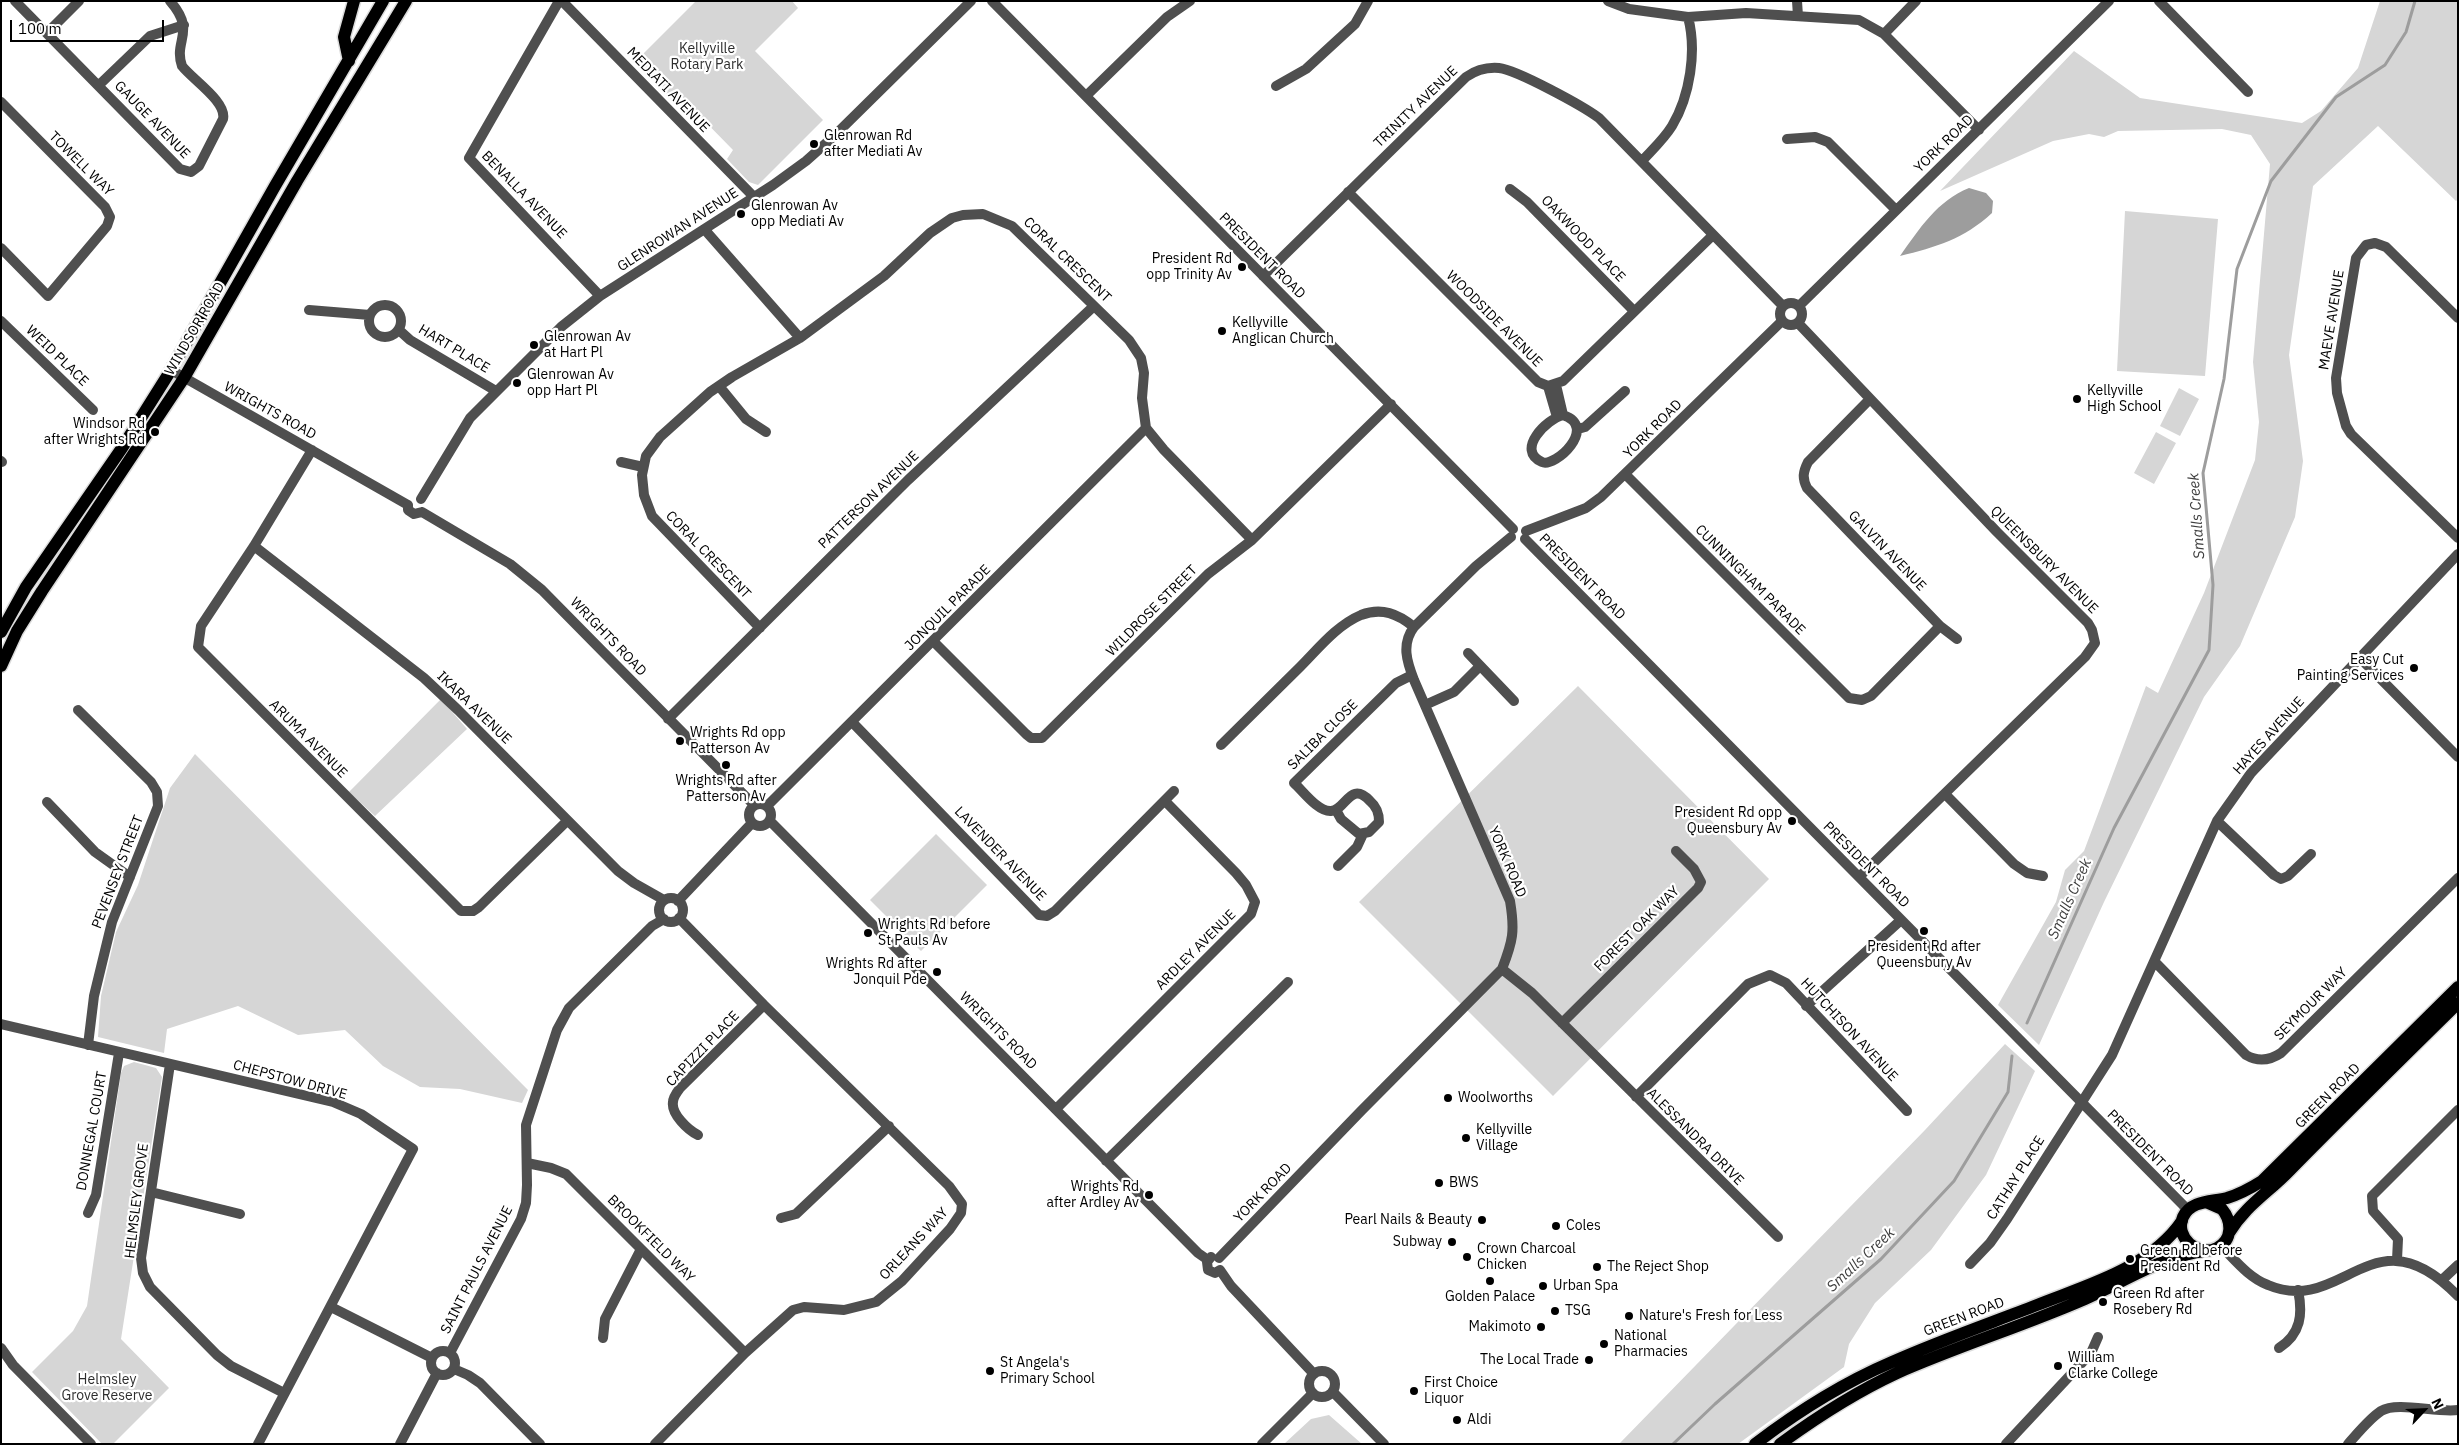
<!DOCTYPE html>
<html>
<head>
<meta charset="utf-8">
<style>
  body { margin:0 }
  #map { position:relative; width:2459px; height:1445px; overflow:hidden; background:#fff; font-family:"IBM Plex Sans",sans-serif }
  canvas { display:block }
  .frame { position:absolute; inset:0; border:2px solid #000; pointer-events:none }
  .north { position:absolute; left:2399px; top:1385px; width:50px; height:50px; -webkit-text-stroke:4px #fff; paint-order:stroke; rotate:65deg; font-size:14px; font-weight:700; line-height:20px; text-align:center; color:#000 }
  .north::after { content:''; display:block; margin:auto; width:18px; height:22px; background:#000; clip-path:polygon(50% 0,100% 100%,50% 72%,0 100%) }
  .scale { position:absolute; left:10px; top:20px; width:154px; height:22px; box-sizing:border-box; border:2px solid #000; border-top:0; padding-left:6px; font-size:15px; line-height:18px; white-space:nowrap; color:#000; -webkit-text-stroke:4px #fff; paint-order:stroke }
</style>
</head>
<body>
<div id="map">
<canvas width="2459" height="1445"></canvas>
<div class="frame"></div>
<div class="north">N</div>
<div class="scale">100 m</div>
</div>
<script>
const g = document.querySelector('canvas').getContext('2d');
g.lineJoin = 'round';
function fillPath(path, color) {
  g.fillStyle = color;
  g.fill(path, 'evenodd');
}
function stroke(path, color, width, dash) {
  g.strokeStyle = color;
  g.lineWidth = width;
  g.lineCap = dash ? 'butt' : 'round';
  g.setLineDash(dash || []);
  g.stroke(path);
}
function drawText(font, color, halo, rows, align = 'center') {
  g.font = font + ' "IBM Plex Sans",sans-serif';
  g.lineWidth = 4.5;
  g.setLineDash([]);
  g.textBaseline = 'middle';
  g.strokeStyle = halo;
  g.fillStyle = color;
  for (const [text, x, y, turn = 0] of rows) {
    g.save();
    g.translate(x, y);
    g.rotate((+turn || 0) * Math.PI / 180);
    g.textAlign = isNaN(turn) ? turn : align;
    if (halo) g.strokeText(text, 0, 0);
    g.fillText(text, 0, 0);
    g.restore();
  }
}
const green = new Path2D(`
  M696 1H792L798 8 755 51 823 120 758 185 749 182 727 159 733 150 683 99 677 105 636 61Z
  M2380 1H2458V199L2456 201 2378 126 2313 186 2289 355 2303 461 2295 517 2240 646 2204 697 2104 902 2039 1045 1998 1005 2056 902 2065 870 2084 851 2146 686 2158 693 2204 593 2255 460 2259 422 2253 362 2270 164 2251 135 2222 129 2118 131 2104 137 2089 134 2053 141 1940 191 2074 51 2140 98 2302 123 2321 111 2358 68Z
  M2125 211 2218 219 2205 376 2117 371Z
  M2179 388 2199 399 2180 436 2160 426Z
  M2156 432 2176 443 2154 484 2134 473Z
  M1578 686 1769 879 1553 1096 1359 902Z
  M441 699 467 729 375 816 349 792Z
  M195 754 528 1090 522 1103 460 1089 420 1087 383 1066 345 1030 298 1035 238 1006 167 1029 164 1053 98 1037 101 996 116 932 138 885 170 788Z
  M936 834 987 885 921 951 870 900Z
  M2005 1044 2035 1071 1986 1175 1931 1250 1875 1303 1849 1344 1844 1367 1738 1444H1619L1925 1130Z
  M134 1062 156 1068 162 1077 121 1339 169 1388 113 1444H102L32 1372 73 1331 87 1306 121 1073 124 1066Z
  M1329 1415 1362 1444H1284L1311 1419Z`);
const water = new Path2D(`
  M1969 188 1986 193 1993 201 1992 213C1964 239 1936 247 1900 256 1920 228 1937 201 1969 188Z`);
const stream = new Path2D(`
  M2027 1023 2114 828 2209 650 2213 585 2203 473 2224 379 2237 269 2271 181 2336 97 2385 65 2406 32 2415 1
  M1673 1444 1715 1404 1881 1259 1954 1181 2008 1092 2012 1056`);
const minor = new Path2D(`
  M15 1 180 169 191 172 199 166 223 119C227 102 193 80 182 66 173 40 197 32 170 1
  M559 1 469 158 600 296
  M562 1 754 197
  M992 1 1513 529
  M1608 1 1629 9 1688 17 1746 13 1859 20 1884 34 1979 130
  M1797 1 1798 16
  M2159 1 2248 92
  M47 33 79 1
  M1884 34 1916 1
  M99 85 150 36 184 25
  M1276 86 1306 69 1355 24 1368 1
  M1086 96 1167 17 1190 1
  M1 102 105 207 110 217 107 226 48 296 1 248
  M1787 139 1815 137 1828 142 1896 210
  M1642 161C1652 150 1664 139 1672 126 1690 96 1697 51 1688 17
  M1510 189 1527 202 1634 311
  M1348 192 1538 382 1548 386 1563 381 1713 235
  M705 230 800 338
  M1263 276 1466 77C1476 70 1487 67 1499 68 1517 70 1583 106 1599 118L1783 306
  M1780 314a11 11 0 1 1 22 0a11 11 0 1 1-22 0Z
  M369 321a16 16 0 1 1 32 0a16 16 0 1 1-32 0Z
  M1799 306 2109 1
  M309 310 370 315
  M2458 318 2386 247 2375 243 2366 245 2356 258 2336 378 2337 393 2346 426 2351 434 2458 538
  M1 321 93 410
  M1798 323 1997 532 2088 623 2092 630 2095 643 2085 657 1859 877
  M399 330 410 340 496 391
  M171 370 408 505
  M1556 385 1563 415
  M719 386 746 419 766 432
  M1548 386 1557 417
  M1869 400 1808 462C1803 472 1802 478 1807 488L1940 626 1957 639
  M1563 415C1599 427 1555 468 1542 462 1515 450 1547 419 1563 415Z
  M1578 429 1585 427 1625 391
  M312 450 254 546 201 626 198 647 461 911H473L479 907 567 821
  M1 461 2 462
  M621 462 643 467
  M1626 475 1849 698 1862 700 1871 696 1940 626
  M421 499 470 418 561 327 600 296 773 185 806 161 833 137 971 1
  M408 505V510L414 514 422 512
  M422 512 510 564 542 590 754 805
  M1526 531 1586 508 1601 497 1782 321
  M1525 539 2188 1210
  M254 546 424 678 458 710 618 871 634 883 664 900
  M760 628 652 516 644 495 642 475 646 456 660 437 710 392 732 377 800 338 884 276 930 233 952 218 963 215 983 214 1012 226 1129 340 1141 358 1144 373 1142 398 1146 428 1164 450 1252 540
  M934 642 1026 734 1031 738H1042L1208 574 1252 540 1391 404
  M1468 653 1514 701
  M2360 658 2458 757
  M1425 705 1454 692 1480 666
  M78 710 151 782 157 792 158 806 112 922 94 996 88 1045
  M668 719 908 480 1094 306
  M853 723 1039 915 1047 916 1055 911 1174 791
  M1221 745C1247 719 1274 693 1300 667 1318 649 1337 625 1361 615 1382 607 1398 614 1414 627
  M1945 794 2014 864 2027 873 2043 876
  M47 802 95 852 130 877
  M749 815a11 11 0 1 1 22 0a11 11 0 1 1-22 0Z
  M767 806 1146 428
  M1336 810 1341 819 1359 834 1369 832 1379 822C1379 813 1377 807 1370 801 1350 780 1346 810 1331 811 1318 812 1303 791 1294 783L1396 683 1412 675
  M770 821 1198 1253 1208 1260
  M2217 821 2274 875 2281 879 2288 876 2311 854
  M1338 866 1357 847 1363 834
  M659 910a12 12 0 1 1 24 0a12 12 0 1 1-24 0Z
  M678 901 752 823
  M2155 962 2246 1055C2258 1062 2269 1061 2281 1053L2458 878
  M1502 969 1532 993 1778 1237
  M1806 1006 1901 920
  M1562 1023 1698 888 1701 882 1694 869 1676 851
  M1 1024 333 1102 361 1114 413 1149 258 1444
  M170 1064 141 1258 143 1273 150 1287 217 1355 231 1366 284 1393
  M1636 1097 1748 984 1770 975 1786 983 1907 1111
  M1056 1109 1251 914 1255 902 1246 885 1236 873 1165 801
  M698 1135C688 1130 671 1114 673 1102 673 1097 677 1092 680 1088L764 1005
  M1106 1161 1288 982
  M527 1163 551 1168 566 1174 745 1353
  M151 1192 240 1214
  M88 1213 96 1195 119 1053
  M781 1218 796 1214 889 1126
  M2221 1246C2235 1260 2249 1278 2268 1285 2343 1317 2373 1208 2458 1296
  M1211 1257 1207 1262 1208 1270 1215 1273 1220 1270
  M1219 1258 1362 1110 1502 969C1513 941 1515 931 1510 901L1414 680C1407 662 1401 644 1414 627L1476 566 1511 537
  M2397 1260 2398 1239 2373 1211 2372 1196 2458 1110
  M1970 1264 1990 1243 2007 1219 2112 1055 2217 821 2251 773 2458 554
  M1220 1270 1231 1286 1314 1374
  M2442 1280 2458 1265
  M331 1307 432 1358
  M603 1338 605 1319 641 1249
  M1 1348 13 1365 91 1444
  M2279 1348C2301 1334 2303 1314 2298 1290
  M431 1363a12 12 0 1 1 24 0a12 12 0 1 1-24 0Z
  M450 1353 521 1219 526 1203 527 1185 526 1125 557 1030 569 1008 652 926 664 919
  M454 1369 468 1375 480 1383 540 1444
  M1309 1384a13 13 0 1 1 26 0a13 13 0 1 1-26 0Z
  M1333 1392 1384 1444
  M400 1444 437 1373
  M655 1444 745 1353 793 1310 804 1307 844 1310 876 1302 902 1281 950 1229 961 1213 962 1204 949 1186 764 1005 679 918
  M1262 1444 1313 1393
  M2006 1444 2091 1353 2098 1337
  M2348 1444C2358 1433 2369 1419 2381 1411 2397 1401 2436 1413 2458 1410`);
const major = new Path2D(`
  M349 61 344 37 354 1
  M1 632 26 587 122 448 171 370 275 186 383 1
  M1 666 17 631 42 591 184 378 297 181 406 1
  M2206 1202 2222 1209C2232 1221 2233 1240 2217 1248 2198 1258 2174 1237 2183 1217 2191 1200 2212 1202 2227 1198 2240 1194 2251 1188 2262 1181L2458 987
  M2229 1233C2246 1205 2268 1193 2290 1170 2345 1114 2402 1058 2458 1003
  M1755 1444C1797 1412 1843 1383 1892 1362 1939 1341 1988 1324 2037 1305 2087 1285 2150 1268 2182 1221
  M1780 1444C1817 1417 1856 1392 1897 1373 1958 1346 2023 1326 2085 1299 2124 1282 2160 1257 2204 1251`);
const markers = [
  [814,144,5,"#000"],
  [741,214,5,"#000"],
  [1242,267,5,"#000"],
  [1222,331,5,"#000"],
  [534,345,5,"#000"],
  [517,383,5,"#000"],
  [2077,399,5,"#000"],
  [155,432,5,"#000"],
  [2414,668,5,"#000"],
  [680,741,5,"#000"],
  [726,765,5,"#000"],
  [1792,821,5,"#000"],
  [1924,931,5,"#000"],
  [868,933,5,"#000"],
  [937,972,5,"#000"],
  [1448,1098,5,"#000"],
  [1466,1138,5,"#000"],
  [1439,1183,5,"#000"],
  [1149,1195,5,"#000"],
  [1482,1220,5,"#000"],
  [1556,1226,5,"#000"],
  [1452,1242,5,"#000"],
  [1467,1257,5,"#000"],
  [2130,1259,5,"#000"],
  [1597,1267,5,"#000"],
  [1490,1281,5,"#000"],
  [1543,1286,5,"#000"],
  [2103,1302,5,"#000"],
  [1555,1311,5,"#000"],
  [1629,1316,5,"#000"],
  [1541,1327,5,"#000"],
  [1604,1344,5,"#000"],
  [1589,1360,5,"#000"],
  [2058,1366,5,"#000"],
  [990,1371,5,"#000"],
  [1414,1391,5,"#000"],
  [1457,1420,5,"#000"]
];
const parkNames = [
  ["Kellyville",707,49],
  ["Rotary Park",707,65],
  ["Helmsley",107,1380],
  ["Grove Reserve",107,1396]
];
const streetNames = [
  ["MEDIATI AVENUE",668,90,46],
  ["TRINITY AVENUE",1416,107,-44],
  ["GAUGE AVENUE",152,120,46],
  ["YORK ROAD",1944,144,-44],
  ["TOWELL WAY",81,164,45],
  ["BENALLA AVENUE",524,195,46],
  ["GLENROWAN AVENUE",678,230,-33],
  ["OAKWOOD PLACE",1583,239,46],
  ["PRESIDENT ROAD",1262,256,45],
  ["CORAL CRESCENT",1067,260,44],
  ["WOODSIDE AVENUE",1494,319,45],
  ["MAEVE AVENUE",2332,320,-81],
  ["WINDSOR ROAD",195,329,-60],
  ["HART PLACE",454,349,31],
  ["WEID PLACE",57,356,44],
  ["WRIGHTS ROAD",270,411,29],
  ["YORK ROAD",1653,429,-45],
  ["PATTERSON AVENUE",869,500,-44],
  ["GALVIN AVENUE",1887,551,46],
  ["CORAL CRESCENT",708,555,46],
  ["QUEENSBURY AVENUE",2044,560,45],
  ["PRESIDENT ROAD",1582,577,45],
  ["CUNNINGHAM PARADE",1750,580,45],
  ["JONQUIL PARADE",948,608,-45],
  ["WILDROSE STREET",1152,611,-45],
  ["WRIGHTS ROAD",608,637,46],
  ["IKARA AVENUE",474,708,44],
  ["SALIBA CLOSE",1323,735,-45],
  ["HAYES AVENUE",2269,736,-48],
  ["ARUMA AVENUE",308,739,45],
  ["LAVENDER AVENUE",1000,854,46],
  ["YORK ROAD",1507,862,67],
  ["PRESIDENT ROAD",1866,865,45],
  ["PEVENSEY STREET",118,872,-69],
  ["FOREST OAK WAY",1637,929,-45],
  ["ARDLEY AVENUE",1196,950,-45],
  ["SEYMOUR WAY",2311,1004,-45],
  ["HUTCHISON AVENUE",1849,1030,47],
  ["WRIGHTS ROAD",998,1031,45],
  ["CAPIZZI PLACE",703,1049,-46],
  ["CHEPSTOW DRIVE",290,1080,15],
  ["GREEN ROAD",2328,1096,-45],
  ["DONNEGAL COURT",92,1131,-80],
  ["ALESSANDRA DRIVE",1695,1137,45],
  ["PRESIDENT ROAD",2150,1153,45],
  ["CATHAY PLACE",2016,1178,-58],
  ["YORK ROAD",1263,1193,-46],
  ["HELMSLEY GROVE",137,1201,-83],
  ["BROOKFIELD WAY",651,1239,45],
  ["ORLEANS WAY",914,1244,-47],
  ["SAINT PAULS AVENUE",477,1270,-63],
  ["GREEN ROAD",1964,1317,-21]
];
const poiNames = [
  ["Glenrowan Rd",824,136],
  ["after Mediati Av",824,152],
  ["Glenrowan Av",751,206],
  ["opp Mediati Av",751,222],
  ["President Rd",1232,259,"right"],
  ["opp Trinity Av",1232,275,"right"],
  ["Kellyville",1232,323],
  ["Anglican Church",1232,339],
  ["Glenrowan Av",544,337],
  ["at Hart Pl",544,353],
  ["Glenrowan Av",527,375],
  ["opp Hart Pl",527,391],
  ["Kellyville",2087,391],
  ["High School",2087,407],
  ["Windsor Rd",145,424,"right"],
  ["after Wrights Rd",145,440,"right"],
  ["Easy Cut",2404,660,"right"],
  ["Painting Services",2404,676,"right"],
  ["Wrights Rd opp",690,733],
  ["Patterson Av",690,749],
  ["Wrights Rd after",726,781,"center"],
  ["Patterson Av",726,797,"center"],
  ["President Rd opp",1782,813,"right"],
  ["Queensbury Av",1782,829,"right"],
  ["Wrights Rd before",878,925],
  ["St Pauls Av",878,941],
  ["President Rd after",1924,947,"center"],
  ["Queensbury Av",1924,963,"center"],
  ["Wrights Rd after",927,964,"right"],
  ["Jonquil Pde",927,980,"right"],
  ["Woolworths",1458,1098],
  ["Kellyville",1476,1130],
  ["Village",1476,1146],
  ["BWS",1449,1183],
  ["Wrights Rd",1139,1187,"right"],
  ["after Ardley Av",1139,1203,"right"],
  ["Pearl Nails & Beauty",1472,1220,"right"],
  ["Coles",1566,1226],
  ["Subway",1442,1242,"right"],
  ["Crown Charcoal",1477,1249],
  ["Chicken",1477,1265],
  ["Green Rd before",2140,1251],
  ["President Rd",2140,1267],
  ["The Reject Shop",1607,1267],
  ["Urban Spa",1553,1286],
  ["Green Rd after",2113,1294],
  ["Rosebery Rd",2113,1310],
  ["Golden Palace",1490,1297,"center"],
  ["TSG",1565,1311],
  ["Nature's Fresh for Less",1639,1316],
  ["Makimoto",1531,1327,"right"],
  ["National",1614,1336],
  ["Pharmacies",1614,1352],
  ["William",2068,1358],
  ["Clarke College",2068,1374],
  ["The Local Trade",1579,1360,"right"],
  ["St Angela's",1000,1363],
  ["Primary School",1000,1379],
  ["First Choice",1424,1383],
  ["Liquor",1424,1399],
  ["Aldi",1467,1420]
];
const waterNames = [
  ["Smalls Creek",2197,516,-94],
  ["Smalls Creek",2070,899,-66],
  ["Smalls Creek",1861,1260,-43]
];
fillPath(green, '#d6d6d6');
fillPath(water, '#9d9d9d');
stroke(stream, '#9d9d9d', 3);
stroke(major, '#dbdbdb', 15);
stroke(minor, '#4f4f4f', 10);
stroke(major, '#000', 12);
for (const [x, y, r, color] of markers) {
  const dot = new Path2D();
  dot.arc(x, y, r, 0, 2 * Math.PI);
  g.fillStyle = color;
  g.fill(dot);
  stroke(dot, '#fff', 2);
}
drawText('14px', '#2d2d2d', '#fff', parkNames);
drawText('14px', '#000', '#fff', streetNames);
drawText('14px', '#000', '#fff', poiNames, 'left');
drawText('italic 15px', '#3e3e3e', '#fff', waterNames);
</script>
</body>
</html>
